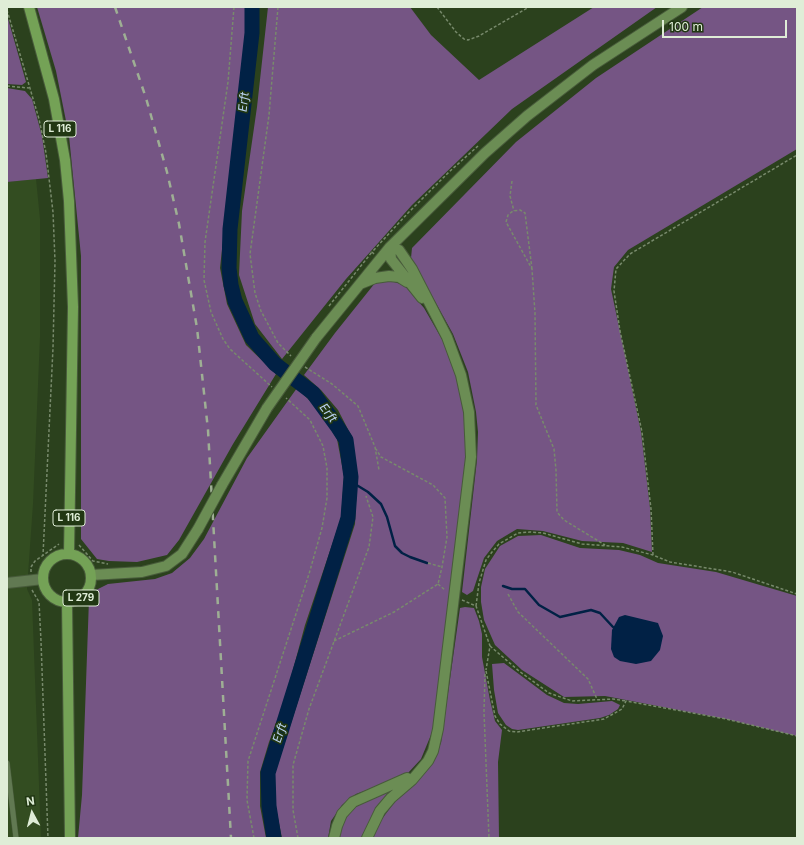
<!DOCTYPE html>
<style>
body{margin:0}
#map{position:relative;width:804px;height:845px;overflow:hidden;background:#2b411d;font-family:Inter,sans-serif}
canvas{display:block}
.frame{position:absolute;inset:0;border:8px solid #dfedd7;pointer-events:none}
.north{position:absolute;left:12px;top:793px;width:40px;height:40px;-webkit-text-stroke:3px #213713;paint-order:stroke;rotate:353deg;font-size:11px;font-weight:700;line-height:16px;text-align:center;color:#dfedd7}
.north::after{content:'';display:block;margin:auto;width:14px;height:18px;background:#dfedd7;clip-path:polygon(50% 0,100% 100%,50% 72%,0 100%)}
.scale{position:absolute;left:662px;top:20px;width:125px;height:18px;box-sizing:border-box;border:2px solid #dfedd7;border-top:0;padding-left:5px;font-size:12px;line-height:14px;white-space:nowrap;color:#dfedd7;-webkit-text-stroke:3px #213713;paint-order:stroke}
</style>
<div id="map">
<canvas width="804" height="845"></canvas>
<div class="frame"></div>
<div class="north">N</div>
<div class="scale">100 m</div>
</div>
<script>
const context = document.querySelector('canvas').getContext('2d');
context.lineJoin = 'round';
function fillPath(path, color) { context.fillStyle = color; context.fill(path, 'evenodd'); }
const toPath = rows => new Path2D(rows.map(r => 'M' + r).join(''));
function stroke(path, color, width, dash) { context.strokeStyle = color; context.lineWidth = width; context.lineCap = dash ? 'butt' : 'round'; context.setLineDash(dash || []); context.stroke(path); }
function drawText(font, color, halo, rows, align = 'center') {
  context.font = font + ' Inter,sans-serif'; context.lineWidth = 3.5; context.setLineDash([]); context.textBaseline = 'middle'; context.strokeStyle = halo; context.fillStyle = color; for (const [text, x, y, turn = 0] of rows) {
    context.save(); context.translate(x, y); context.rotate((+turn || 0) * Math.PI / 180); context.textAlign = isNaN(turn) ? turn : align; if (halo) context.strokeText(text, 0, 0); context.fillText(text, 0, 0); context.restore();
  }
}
fillPath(toPath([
 [36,179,40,219,40,337,33,504,27,589,32,600,41,838,7,838,7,182]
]), '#334d21');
fillPath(toPath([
 [37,7,246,7,246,31,220,268,227,304,246,345,276,374,233,444,179,540,167,555,137,562,109,561,97,559,81,539,81,256,69,136,56,71],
 [268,7,410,7,431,35,479,80,594,7,657,7,512,109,412,205,346,279,282,359,255,324,239,275,242,211,257,107],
 [703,7,797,7,797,149,628,250,614,267,611,289,641,432,650,508,652,552,623,543,582,541,543,531,517,529,497,541,484,558,473,591,467,595,462,592,477,460,478,432,476,412,468,372,453,334,411,258,412,248,516,142,596,78],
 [7,15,26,82,22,85,7,84],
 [7,88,25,91,32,99,42,136,48,178,7,182],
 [391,281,404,285,424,308,443,341,456,376,464,412,466,457,433,730,421,759,408,773,392,781,356,794,342,805,331,821,328,838,282,838,275,803,275,773,355,524,357,481,352,437,338,410,321,390,304,375,335,333,375,283],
 [297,388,320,411,337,439,344,476,341,518,305,625,284,703,269,742,260,772,260,806,266,838,78,838,82,795,89,599,96,590,108,584,155,579,172,573,190,558,204,539,247,458],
 [541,535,580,548,619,550,640,555,658,563,716,572,797,596,797,736,726,719,605,696,564,697,522,670,495,645,484,620,481,602,481,587,485,569,500,546,518,536],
 [465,607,474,608,479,621,482,634,482,657,490,700,495,721,502,730,498,762,499,838,373,838,379,823,396,800,428,769,441,743,460,608],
 [504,663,547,695,564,703,578,704,612,701,620,705,618,709,609,715,600,718,518,730,512,729,506,725,498,713,494,690,492,664],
 [393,791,378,806,362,838,338,838,338,830,350,810,368,799]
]), '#755584');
fillPath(toPath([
 [625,615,658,623,663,636,660,650,651,661,636,664,620,661,614,657,611,649,612,630,619,617]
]), '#012145');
stroke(toPath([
 [350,481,368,492,381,504,387,517,395,546,402,553,410,557,427,563],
 [503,586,512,589,525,589,539,605,560,617,591,610,600,613,613,627]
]), '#012145', 2.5);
stroke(toPath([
 [252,7,252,33,230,229,229,268,231,285,235,301,252,338,275,364,313,393,337,426,346,440,351,477,348,518,268,773,269,806,274,838]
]), '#012145', 15);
const lane = toPath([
 [7,763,16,838]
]);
const street = toPath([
 [7,583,43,579]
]);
const secondary = toPath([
 [390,247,391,259,422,298],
 [360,284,375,278,389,276,399,277,407,282],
 [316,338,390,247,485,153,527,116,593,65,682,7],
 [222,485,267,408],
 [91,575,142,572,166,566,182,554,198,529],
 [334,838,337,826,342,814,353,802,407,778],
 [367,838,380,811,391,798,412,780,428,761,433,751,438,729,471,457,469,412,461,375,447,337,412,269,399,250,390,247]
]);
const primary = toPath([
 [29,7,54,99,65,160,69,201,73,307,69,554],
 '43 578a24 24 0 1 1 48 0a24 24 0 1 1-48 0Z',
 [67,602,70,838]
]);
stroke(lane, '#485b3b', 6);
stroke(street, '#485b3b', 12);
stroke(secondary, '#485b3b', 12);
stroke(primary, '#485b3b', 12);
stroke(toPath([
 [234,7,228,82,205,242,204,280,211,312,223,339,230,349,272,387],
 [278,7,269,115,250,254,255,293,261,311,278,343,291,356],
 [437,7,456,32,464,39,468,40,479,36,529,7],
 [7,10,39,119,46,153,53,212,55,261,53,348,43,555],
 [7,86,29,88],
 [512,181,510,196,514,211],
 [374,254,372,252,408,213,449,172,478,146],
 [532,269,525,213,520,210,513,211,508,215,506,222,532,269,535,313,536,405,554,449,556,470,557,512,564,520,605,545],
 [329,306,372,252],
 [305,367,332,384,358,406,375,447,379,470],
 [79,545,93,561,108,564],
 [653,555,651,509,642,432,620,331,614,291,616,269,630,254,797,155],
 [428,563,442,567],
 [31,572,31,567,35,561,59,544],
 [438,584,445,590],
 [32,590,39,602,41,641,48,838],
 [508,594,518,612,588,679,597,699],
 [462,600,476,606,490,646,486,670],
 [476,606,479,583,486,560,492,552,499,544,518,533,530,532,543,533,582,544,622,547,653,555,670,562,732,572,797,594],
 [334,641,394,612,438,584,442,567,447,537,445,498,433,485,381,457,376,449],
 [490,646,519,671,549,693,572,701,613,699,626,701],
 [486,671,495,716,500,724,509,731,517,732,604,719,622,709,626,701,726,719,797,736],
 [485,674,484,712,489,838],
 [254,838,247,800,248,761,309,574,322,528,327,498,327,468,323,446,310,420,286,398],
 [298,838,293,810,293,765,309,709,369,547,373,517,366,496]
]), '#788a6c', 1.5, [3, 2]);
stroke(lane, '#617952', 5);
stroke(street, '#617952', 10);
stroke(secondary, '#6b8d54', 10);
stroke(primary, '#74a256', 10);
stroke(toPath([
 [115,7,146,98,167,172,179,224,197,328,208,430,231,838]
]), '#9eaf94', 2.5, [7, 7]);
const secondaryBridge = toPath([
 [267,408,316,338],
 [198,529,222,485]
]);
stroke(secondaryBridge, '#485b3b', 12, []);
stroke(secondaryBridge, '#6b8d54', 10);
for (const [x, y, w] of [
 [60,129,32],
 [69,518,32],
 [81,598,36]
]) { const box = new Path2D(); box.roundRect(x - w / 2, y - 8, w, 16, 3); context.fillStyle = '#213713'; context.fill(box); stroke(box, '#dfedd7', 1); }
drawText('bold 10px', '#dfedd7', null, [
 ["L 116",60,129],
 ["L 116",69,518],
 ["L 279",81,598]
]);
drawText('italic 12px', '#b9d1f0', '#213713', [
 ["Erft",244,102,-84],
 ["Erft",328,413,53],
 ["Erft",280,733,-72]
]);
</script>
